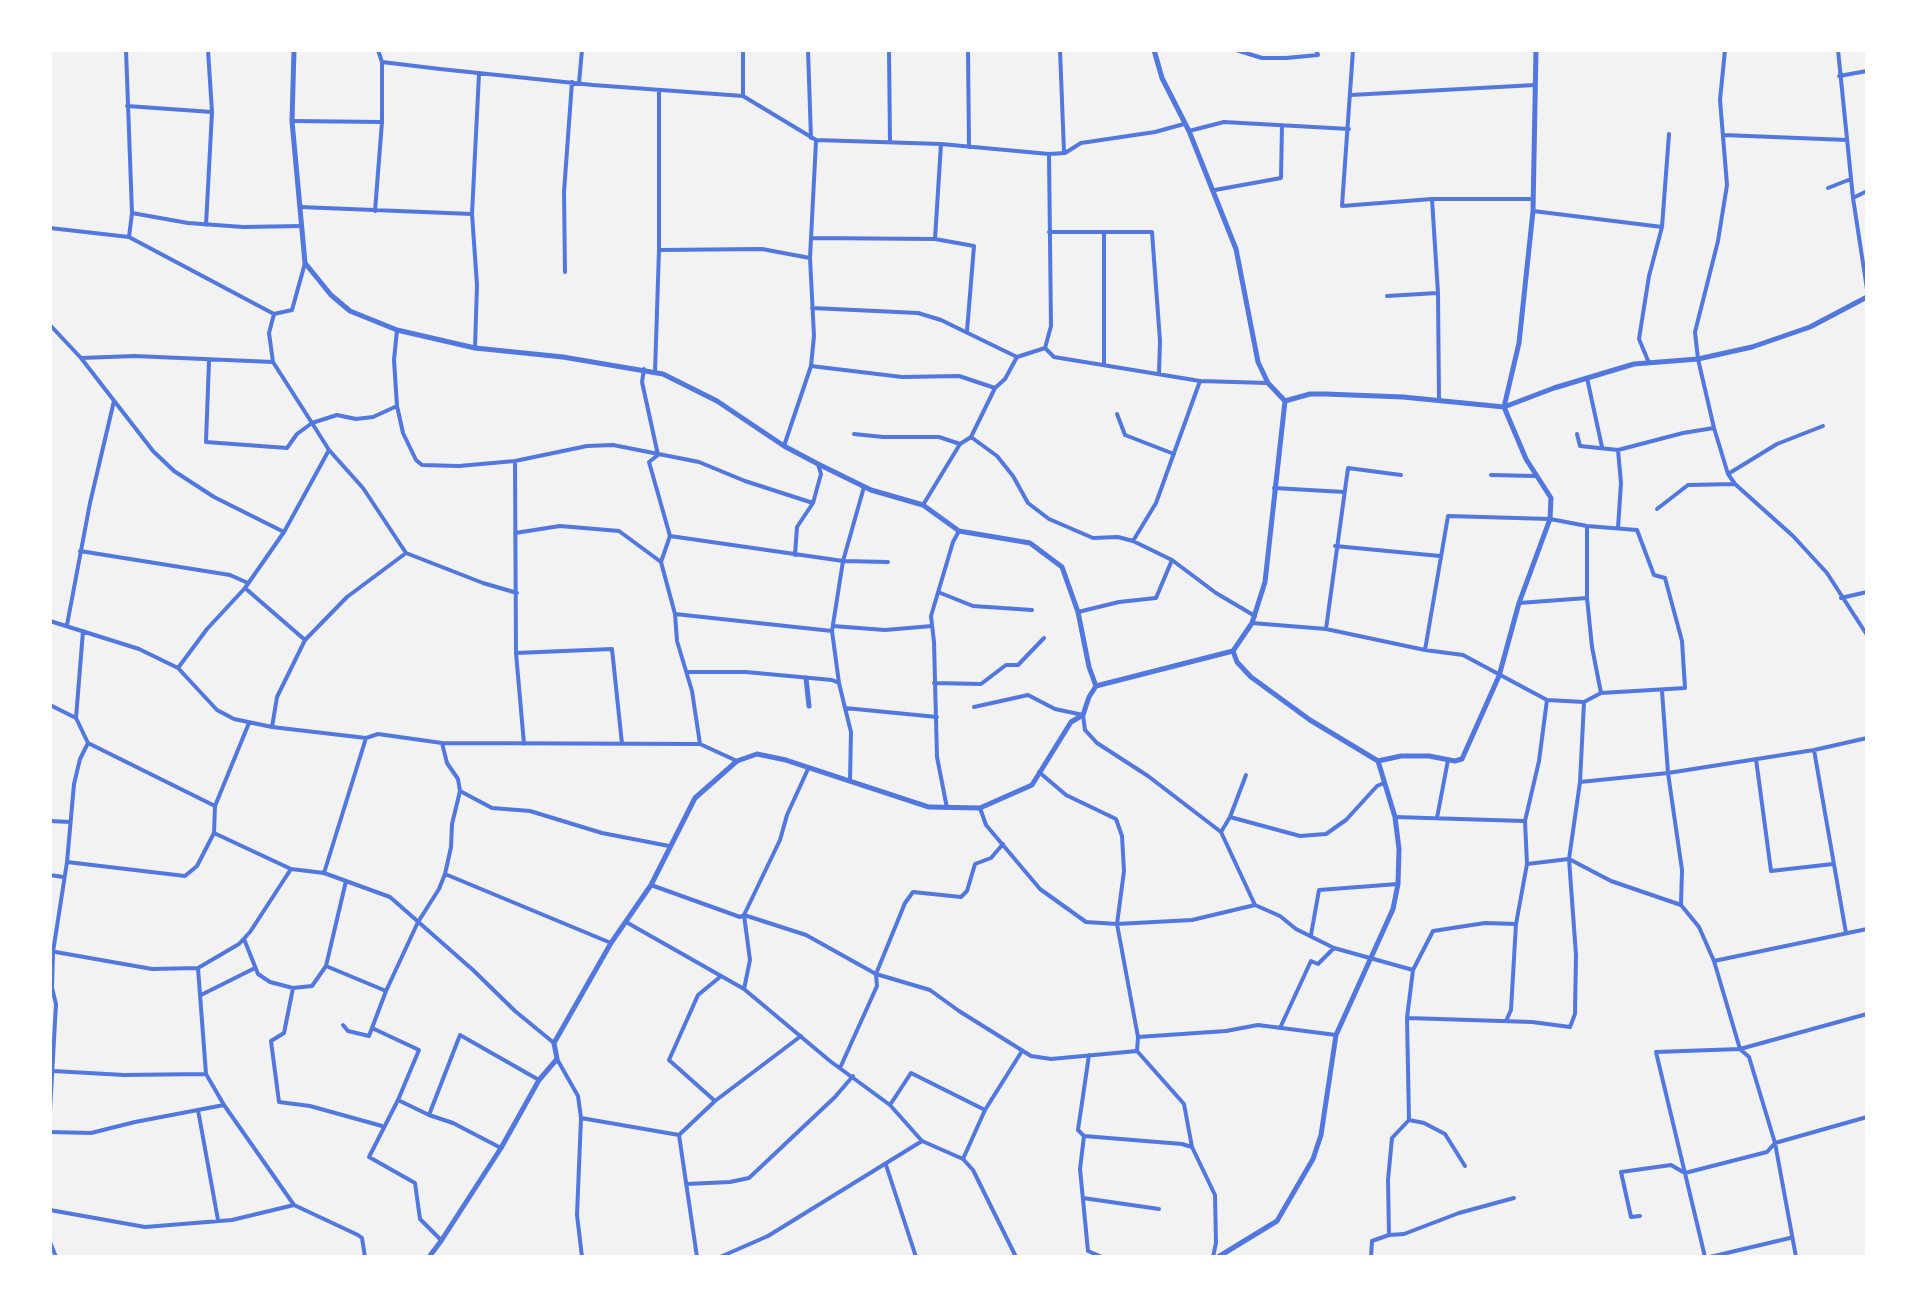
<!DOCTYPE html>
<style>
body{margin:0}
#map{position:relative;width:1917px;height:1307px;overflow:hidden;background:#f2f2f2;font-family:"Zilla Slab",serif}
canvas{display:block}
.frame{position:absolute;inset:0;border:52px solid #fff;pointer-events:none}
</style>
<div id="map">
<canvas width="1917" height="1307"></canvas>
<div class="frame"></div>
</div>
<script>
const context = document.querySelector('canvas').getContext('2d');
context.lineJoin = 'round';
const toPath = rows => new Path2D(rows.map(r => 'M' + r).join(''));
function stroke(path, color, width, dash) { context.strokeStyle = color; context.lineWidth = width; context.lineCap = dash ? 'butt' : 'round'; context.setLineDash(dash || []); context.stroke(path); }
stroke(toPath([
 [126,50,132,213,129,237],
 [378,50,382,62,440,69,593,85,743,96,816,140,941,144,1049,154,1065,153,1081,143,1155,132,1184,124],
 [808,50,811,138],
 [889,50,890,142],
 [968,50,969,147],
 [1060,50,1064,152],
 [1236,50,1262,58,1286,58,1318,55,1316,50],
 [1353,50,1342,206,1432,199,1533,199],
 [1725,50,1720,100,1727,185,1718,241,1695,332,1698,359,1714,428,1728,474,1735,484,1793,536,1827,573,1867,635],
 [1838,50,1853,198,1867,289],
 [1839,76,1867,71],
 [579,83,582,50],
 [1351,95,1535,85],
 [743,96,743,50],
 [127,106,212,112,208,50],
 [292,121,382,122],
 [1189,131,1224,122,1349,129],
 [1724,135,1847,140],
 [1828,188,1851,179],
 [1215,190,1281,178,1282,125],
 [1853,198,1867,191],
 [1432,199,1438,293,1439,401],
 [300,207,472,214],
 [375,211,382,122,382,62],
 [1533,211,1662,227,1649,276,1639,339,1649,363],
 [132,213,188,223,243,227,301,226],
 [206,225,212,112],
 [1662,227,1669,134],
 [50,228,129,237,274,314],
 [1049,232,1152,232,1160,341,1159,374],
 [1104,233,1104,365],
 [811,238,935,239,974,246,967,331],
 [935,239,941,144],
 [659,250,762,249,810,258],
 [305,263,292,310,274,314,269,333,273,362,312,423,329,450,363,488,406,553,483,583,517,593],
 [565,272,564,192,572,82],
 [1387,296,1437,293],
 [812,308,918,313,941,320,1017,357,1045,348,1054,357,1200,381,1268,383],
 [50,325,81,358,153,451,174,471,214,497,284,532],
 [397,330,394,360,397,406,403,433,416,460,422,465,459,466,515,461,587,446,613,445,699,462,745,481,813,503],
 [475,348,477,285,472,214,479,74],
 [1045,348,1051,326,1049,154],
 [81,358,134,356,273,362],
 [209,361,206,442,287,448,297,434,312,423,337,415,356,419,373,417,397,406],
 [811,366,902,377,959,376,995,388],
 [644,369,642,382,658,455,649,462,670,536,661,562,675,614,677,641,692,691,700,744,737,761],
 [655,372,659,250,659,90],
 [1587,378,1602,447],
 [1117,414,1125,435,1174,454],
 [854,434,883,437,939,437,960,444],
 [1577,434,1580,446,1618,450],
 [971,437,997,456,1013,476,1028,503,1049,519,1093,538,1118,537,1133,541,1172,560,1216,593,1255,616],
 [784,446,811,366,814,336,810,258,816,141],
 [515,461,516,653,524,744],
 [1728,474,1777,444,1823,426],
 [1491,475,1535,476],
 [864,487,843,561,888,562],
 [1274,488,1344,492],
 [923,505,960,444,971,437,995,388,1005,379,1017,357],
 [1657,509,1688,485,1735,484],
 [1587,526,1587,598,1592,647,1601,693],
 [1618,528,1621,483,1618,450,1683,433,1714,428],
 [515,533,560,526,619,531,661,562],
 [670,536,843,561,832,631,839,683,845,708,937,717],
 [1133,541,1156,503,1200,381],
 [1335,546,1440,556],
 [80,551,230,575,248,583],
 [795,555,797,527,813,503,821,474,818,464],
 [245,588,305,640],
 [938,592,973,606,1032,610],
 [1841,598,1867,592],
 [1519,603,1587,598],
 [1078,612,1119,602,1156,598,1172,560],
 [675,614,832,631],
 [50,621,139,649,178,668,217,710,234,719,272,727,366,738,378,734,442,743,700,744],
 [1252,623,1326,629,1425,650,1463,655,1547,700,1584,702,1601,693,1685,688,1682,641,1665,578,1654,575,1637,530,1587,526,1550,519,1448,516,1425,650],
 [67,625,90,503,114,401],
 [833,626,885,630,932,626],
 [1326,629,1348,468,1401,475],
 [83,631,76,718,88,743,215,806],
 [516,653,612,649,622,744],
 [178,668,207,629,245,588,284,532,329,450],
 [688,672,746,672,832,680,839,683],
 [934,683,981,684,1006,665,1018,665,1044,638],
 [1662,691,1668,773,1682,870,1681,905],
 [50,705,76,718],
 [974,707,1028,695,1055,709,1083,715,1085,730,1097,743,1148,776,1221,832,1255,905,1280,916,1296,929,1334,948,1413,970],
 [845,708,851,732,850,781],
 [272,727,277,697,305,640,347,597,406,553],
 [1814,750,1846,933],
 [1756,759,1771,871,1833,864],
 [1039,772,1066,795,1116,819,1122,836,1124,871,1117,924,1138,1037,1137,1051,1184,1104,1192,1147,1215,1195,1216,1243,1213,1257],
 [1580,782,1668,773,1814,750,1867,738],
 [460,791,492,808,530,811,602,833,669,846],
 [947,808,937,757,934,642,931,616,953,542,959,531],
 [980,808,986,825,1040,889,1086,922,1117,924,1192,920,1255,905],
 [1230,817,1300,836,1326,834,1346,820,1377,786,1384,783],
 [1395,817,1524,821],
 [1437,818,1448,760],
 [50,821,70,822],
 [1221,832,1230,817,1246,775],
 [214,833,291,869,324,873,390,897,473,970,515,1011,554,1043],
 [67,862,185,876,197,866,214,833,215,806,249,723],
 [1527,864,1569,859,1611,881,1681,905,1699,927,1714,961,1740,1049,1749,1057,1775,1143,1796,1257],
 [324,873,366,738],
 [445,874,611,943],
 [50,875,63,877],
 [651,885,740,917,744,915,806,935,876,974,930,990,959,1011,1031,1056,1051,1059,1137,1051],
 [626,922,744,989,830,1061,890,1105,922,1141,963,1159,973,1170,1016,1257],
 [1311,935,1319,890,1398,884],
 [244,939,258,974,270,982,293,988,312,986,326,966,346,881],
 [50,951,152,969,198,968,239,944,250,932,291,869],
 [1714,961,1867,929],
 [326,966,386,991],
 [198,968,206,1074,224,1105,294,1205,358,1235,362,1238,365,1257],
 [293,988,284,1033,271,1041,279,1102,310,1106,382,1126],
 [744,989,750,960,744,915,780,840,787,815,808,769],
 [201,995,255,968],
 [1408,1018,1532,1022,1570,1027,1575,1014,1576,955,1569,859,1580,782,1584,702],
 [1506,1021,1511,1010,1516,924],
 [343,1025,348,1031,369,1036,372,1028],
 [1280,1028,1311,961,1318,964,1334,948],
 [1138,1037,1226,1031,1258,1025,1336,1035],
 [557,1059,578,1096,581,1118,577,1215,582,1257],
 [840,1068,877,986,876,974,905,903,913,892,961,897,967,891,975,864,991,858,1003,844],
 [53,1071,124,1075,206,1074],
 [398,1100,429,1115,453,1123,501,1148],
 [715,1101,669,1060,698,995,720,977],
 [890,1105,911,1073,985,1110],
 [198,1110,218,1220],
 [50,1111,56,1004,52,988,53,952,67,862,74,784,80,759,88,743],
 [429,1115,460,1035,539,1080],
 [581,1118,679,1135,715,1101,801,1036],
 [1409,1120,1424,1123,1445,1134,1465,1166],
 [50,1132,91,1133,135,1122,224,1105],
 [679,1135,697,1257],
 [1084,1136,1078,1130,1089,1055],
 [963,1159,985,1110,1022,1051],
 [886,1165,916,1257],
 [1685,1173,1767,1152,1775,1143,1867,1117],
 [686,1184,730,1182,749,1178,835,1097,853,1076],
 [1083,1198,1159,1209],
 [50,1210,145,1227,232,1220,294,1205],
 [1640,1216,1631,1217,1621,1172,1671,1165,1683,1172],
 [1390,1235,1404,1234,1459,1213,1514,1198],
 [441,1240,420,1219,415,1183,369,1157,398,1100,419,1050,372,1028,386,991,418,922,439,889,445,874,451,847,452,824,460,791,458,779,447,763,442,743],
 [50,1242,56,1257],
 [720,1257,768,1236,922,1141],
 [1102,1257,1088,1251,1080,1169,1084,1136,1182,1144,1192,1147],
 [1371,1257,1372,1241,1389,1235,1388,1180,1392,1138,1409,1120,1407,1018,1413,970,1433,931,1485,923,1516,924,1527,864,1525,821,1539,761,1547,700],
 [1705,1257,1656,1052,1740,1049,1867,1014],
 [1710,1257,1790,1238]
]), '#5277de', 4);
stroke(toPath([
 [294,50,292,121,305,263,331,295,350,311,397,330,475,348,563,357,663,374,717,401,784,446,818,464,871,490,923,505,959,531,1030,543,1062,567,1078,612,1089,667,1096,686],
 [1154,50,1162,78,1189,131,1236,249,1258,362,1268,383,1285,401],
 [1285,401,1310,394,1325,394,1403,397,1504,407,1554,388,1634,364,1698,359,1752,347,1810,327,1867,297],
 [806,678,809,706],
 [1378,761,1401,756,1429,756,1455,761,1462,759,1499,676,1519,603,1550,519,1551,498,1526,459,1504,407,1519,343,1533,211,1536,50],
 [429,1257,441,1241,501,1148,539,1080,557,1059,554,1043,611,943,651,885,695,798,737,761,757,754,786,760,929,807,980,808,1032,785,1071,722,1083,715,1089,697,1096,686,1233,651,1252,623,1265,582,1285,401],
 [1218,1257,1277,1221,1313,1159,1321,1135,1336,1035,1393,909,1398,884,1399,849,1395,817,1378,761,1310,720,1251,677,1237,662,1233,651]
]), '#5277de', 5);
</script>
